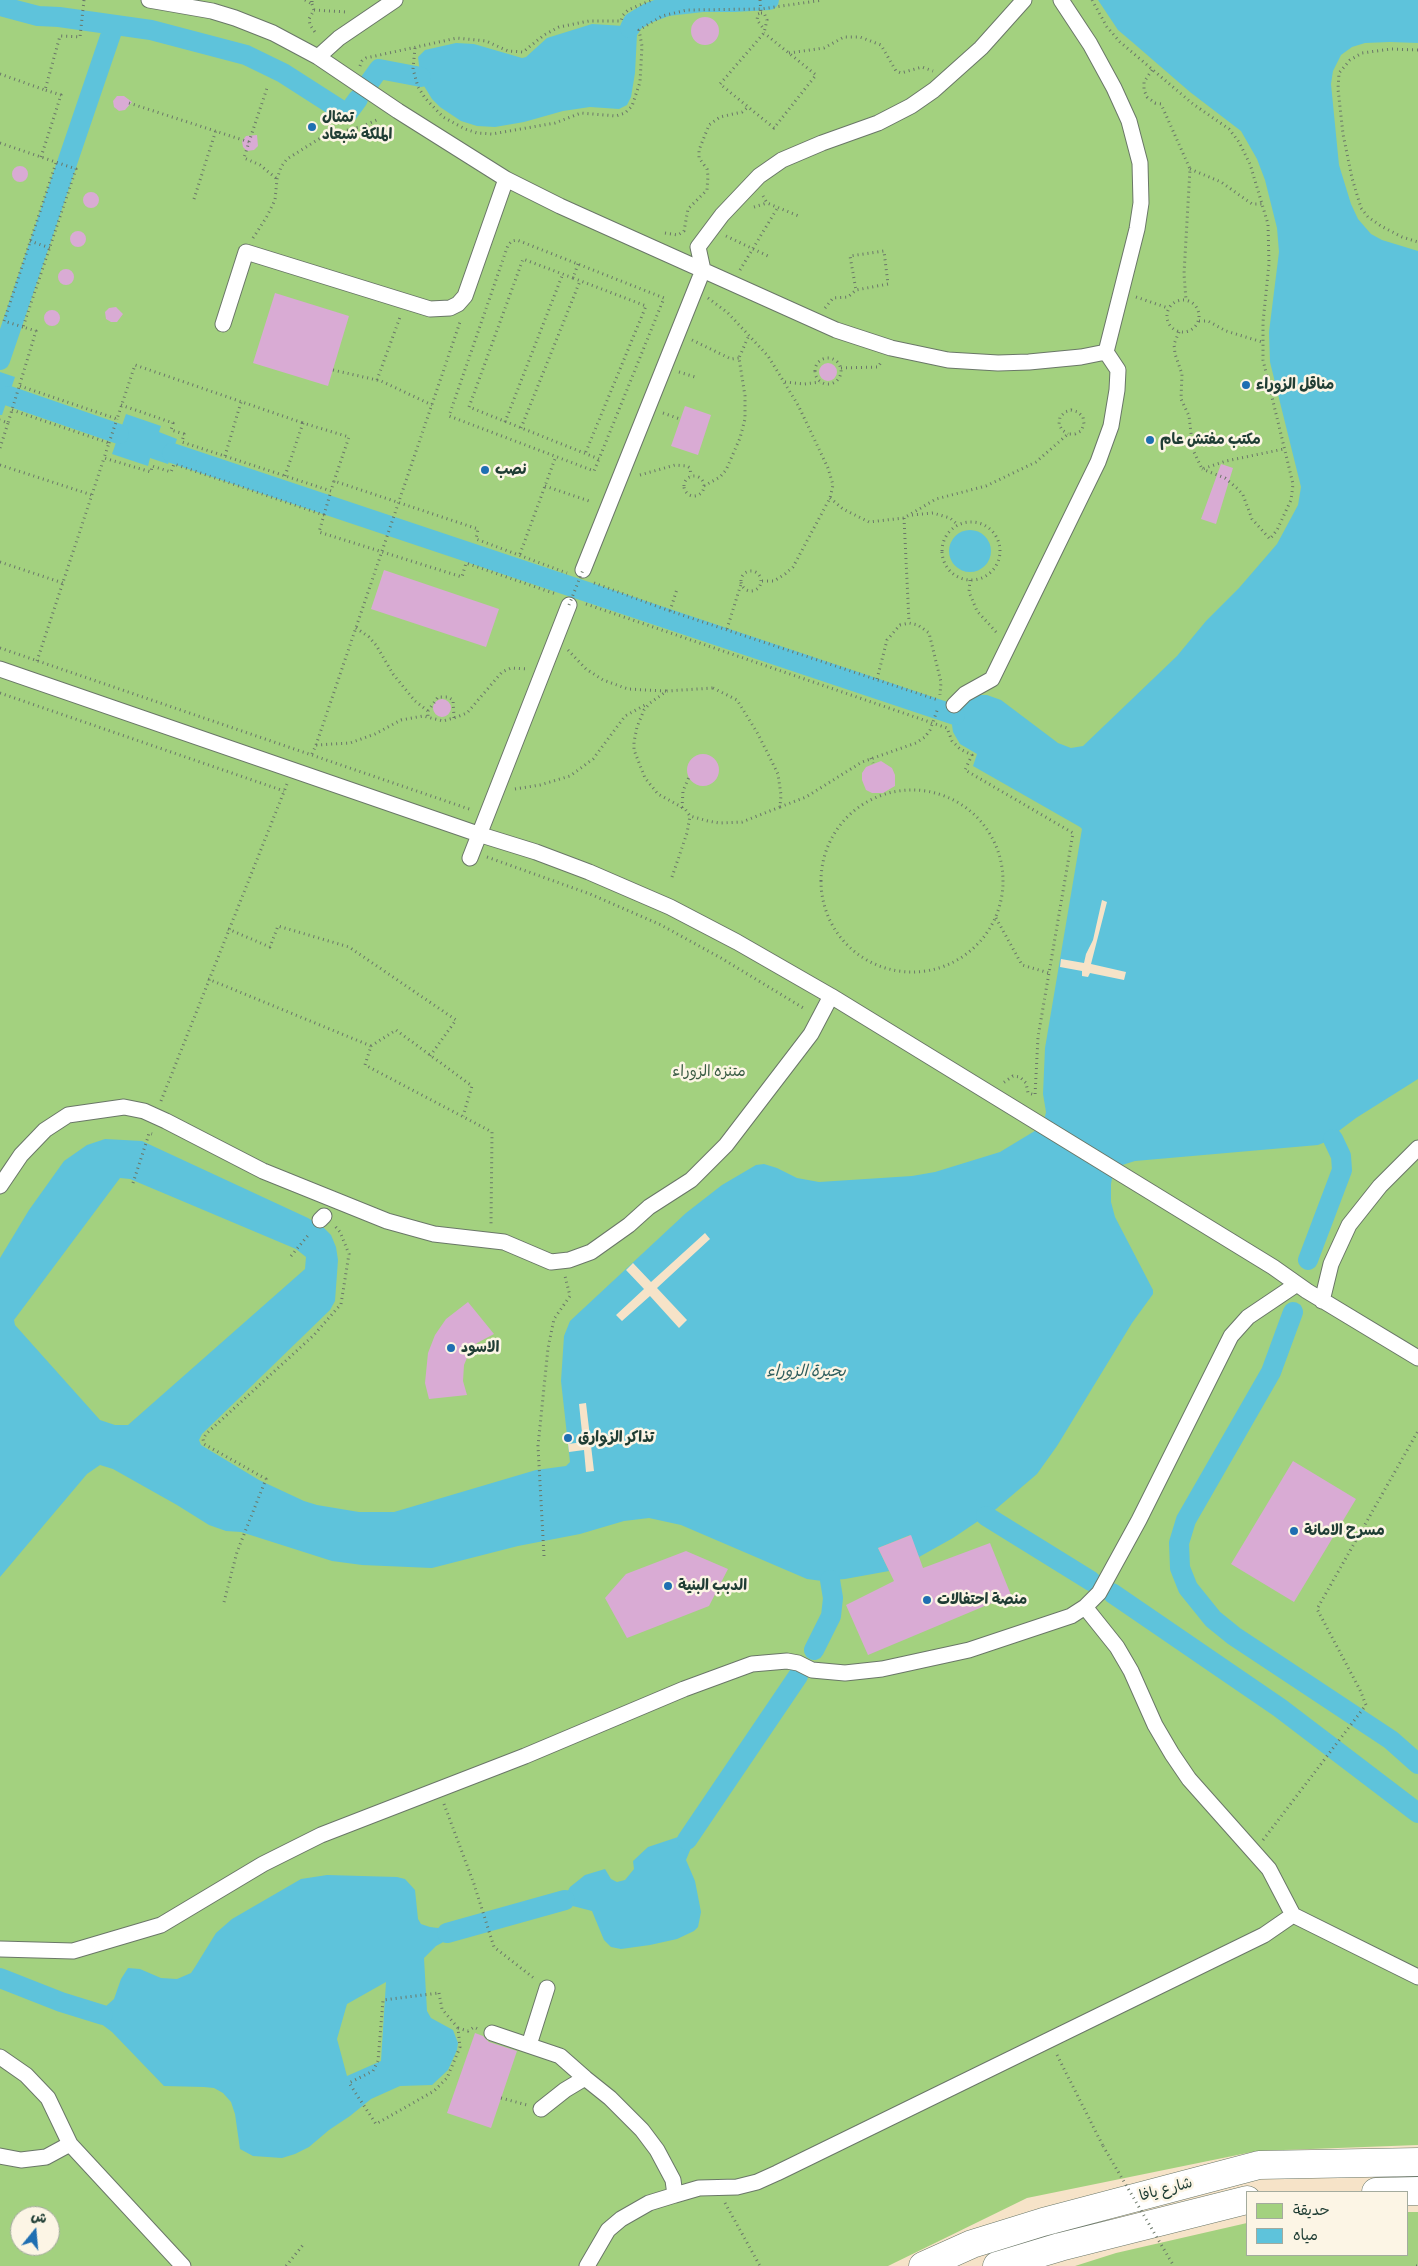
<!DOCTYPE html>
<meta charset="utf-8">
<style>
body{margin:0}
#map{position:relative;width:1418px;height:2266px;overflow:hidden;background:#f6e3c8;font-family:Pangolin,"Playpen Sans Arabic",sans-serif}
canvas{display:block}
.legend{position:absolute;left:1246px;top:2191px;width:162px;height:65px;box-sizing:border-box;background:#fcf5e5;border:1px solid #a4ab9e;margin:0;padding:6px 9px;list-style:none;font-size:15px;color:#1f3d34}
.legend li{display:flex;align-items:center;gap:10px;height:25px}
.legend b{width:25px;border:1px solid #a4ab9e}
.north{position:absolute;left:10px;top:2206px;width:50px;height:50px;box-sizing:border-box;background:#fcf5e5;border:1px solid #a4ab9e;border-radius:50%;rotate:17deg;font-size:14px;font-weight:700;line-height:20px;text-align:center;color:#1f3d34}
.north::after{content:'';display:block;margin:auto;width:18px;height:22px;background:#1f6fb2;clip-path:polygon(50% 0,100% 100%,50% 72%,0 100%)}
</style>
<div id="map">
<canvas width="1418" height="2266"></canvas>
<ul class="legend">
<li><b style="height:14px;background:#a3d17f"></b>حديقة</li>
<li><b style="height:14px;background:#5ec3db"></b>مياه</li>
</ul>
<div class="north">ش</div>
</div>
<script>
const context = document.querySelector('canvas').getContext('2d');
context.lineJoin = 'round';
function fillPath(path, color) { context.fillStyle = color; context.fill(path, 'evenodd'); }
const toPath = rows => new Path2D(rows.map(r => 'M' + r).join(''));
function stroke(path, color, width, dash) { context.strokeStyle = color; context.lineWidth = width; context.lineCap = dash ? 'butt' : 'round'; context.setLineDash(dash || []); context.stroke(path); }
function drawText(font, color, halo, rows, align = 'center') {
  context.font = font + ' Pangolin,"Playpen Sans Arabic",sans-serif'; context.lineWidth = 5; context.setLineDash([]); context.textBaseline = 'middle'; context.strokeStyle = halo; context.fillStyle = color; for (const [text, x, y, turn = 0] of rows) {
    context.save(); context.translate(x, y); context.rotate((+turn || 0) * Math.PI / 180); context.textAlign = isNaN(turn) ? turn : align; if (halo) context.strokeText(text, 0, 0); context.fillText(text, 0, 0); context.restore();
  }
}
fillPath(toPath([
 [0,0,1418,0,1418,2145,1257,2151,1027,2198,888,2266,0,2266],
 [20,2216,50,2216,50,2246,20,2246],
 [1407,2212,1418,2212,1418,2266,1075,2266,1116,2253,1247,2223,1247,2255,1407,2255]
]), '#a3d17f');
fillPath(toPath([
 [1098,0,1418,0,1418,43,1390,42,1365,43,1352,47,1341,55,1333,71,1331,84,1339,165,1351,204,1358,219,1371,234,1382,240,1418,251,1418,1079,1356,1118,1336,1133,1338,1137,1318,1145,1135,1161,1119,1166,1113,1173,1111,1184,1111,1202,1115,1217,1153,1290,1153,1294,1132,1323,1057,1446,1037,1474,996,1509,953,1538,919,1557,910,1535,878,1548,889,1571,845,1579,822,1581,807,1579,681,1525,649,1518,624,1521,580,1534,518,1546,432,1568,362,1565,332,1561,241,1532,226,1531,209,1525,177,1505,113,1469,100,1465,87,1474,0,1577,0,1258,29,1210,64,1161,87,1145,105,1139,142,1141,308,1218,323,1227,331,1235,336,1247,338,1260,335,1301,330,1310,202,1434,199,1440,201,1445,259,1480,304,1501,317,1505,359,1512,394,1512,536,1470,566,1466,570,1462,561,1381,564,1336,570,1321,686,1213,722,1185,756,1165,764,1164,777,1168,797,1178,819,1182,912,1176,935,1172,1000,1152,1038,1129,1044,1121,1046,1112,1043,1094,1045,1048,1082,829,1080,827,973,766,977,754,960,744,953,732,952,725,957,709,962,703,979,695,987,695,1001,700,1058,743,1071,748,1083,746,1177,656,1206,621,1239,588,1277,544,1298,505,1301,487,1270,362,1269,332,1279,252,1277,228,1265,180,1257,159,1241,131,1190,92,1131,41,1118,30],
 [120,1178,130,1179,296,1249,306,1257,305,1269,128,1425,115,1425,100,1420,15,1325,14,1320],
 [592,24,624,26,637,34,635,73,631,97,627,105,619,109,590,107,563,111,524,122,495,127,477,126,461,121,440,107,432,99,421,81,418,57,425,50,456,43,474,44,522,58,526,57,547,38],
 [0,372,15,377,2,415,0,415],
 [126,414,161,426,159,432,177,439,168,464,150,458,148,466,112,454],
 '949 551a21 21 0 1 1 42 0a21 21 0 1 1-42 0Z',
 [681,1836,693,1843,686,1860,695,1881,701,1912,698,1927,694,1931,677,1939,650,1945,621,1949,611,1947,604,1940,592,1911,565,1904,565,1896,570,1887,585,1875,605,1869,611,1879,617,1882,625,1880,634,1869,633,1861,648,1847],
 [327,1875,397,1877,405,1879,415,1890,418,1919,421,1924,430,1927,446,1929,449,1939,436,1946,424,1958,427,2011,431,2018,453,2030,458,2043,457,2050,448,2070,432,2085,400,2086,371,2099,350,2116,329,2130,309,2147,295,2154,282,2158,253,2156,240,2149,235,2114,231,2102,223,2093,214,2088,204,2087,164,2086,112,2032,100,2023,105,2007,114,1999,121,1979,128,1968,140,1969,161,1978,177,1979,191,1973,195,1967,216,1933,232,1919,301,1879],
 [386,1982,381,2061,347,2076,337,2039,347,2004]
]), '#5ec3db');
fillPath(toPath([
 [1102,900,1107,902,1091,964,1126,972,1124,980,1090,973,1088,977,1082,976,1082,971,1060,967,1061,959,1084,963,1086,954,1093,940],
 [705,1233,710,1239,657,1288,687,1320,679,1328,650,1296,622,1321,616,1315,644,1289,626,1270,633,1263,651,1282],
 [586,1403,594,1471,586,1472,584,1450,569,1452,568,1444,583,1442,579,1404]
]), '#f6e3c8');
stroke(toPath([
 [0,6,38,16,59,17,151,30,246,55,283,73,347,114,358,99],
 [630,28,633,22,648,13,667,6,702,2,734,2,769,0],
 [369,83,379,69,421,77],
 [0,360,114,25],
 [9,396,119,434],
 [172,453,955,715],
 [1308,1260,1342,1170,1341,1156,1333,1139],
 [1293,1312,1271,1372,1186,1520,1179,1543,1180,1568,1188,1588,1213,1619,1234,1636,1391,1740,1418,1764],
 [986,1516,1091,1581],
 [1112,1593,1280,1708,1418,1813],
 [814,1650,831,1616,833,1598,830,1580],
 [687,1840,798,1676],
 [447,1933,565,1900],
 [0,1978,61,2002,103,2015]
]), '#5ec3db', 20);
fillPath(toPath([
 '691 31a14 14 0 1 1 28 0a14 14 0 1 1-28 0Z',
 [117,96,124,96,132,102,125,110,119,111,114,107,113,101],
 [257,135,258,146,254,150,247,151,243,147,242,141,246,136],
 '12 174a8 8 0 1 1 16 0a8 8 0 1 1-16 0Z',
 '83 200a8 8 0 1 1 16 0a8 8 0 1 1-16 0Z',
 '70 239a8 8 0 1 1 16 0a8 8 0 1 1-16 0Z',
 '58 277a8 8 0 1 1 16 0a8 8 0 1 1-16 0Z',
 [275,293,349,316,328,386,253,363],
 [116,307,123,314,117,322,111,322,106,319,105,312,109,308],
 '44 318a8 8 0 1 1 16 0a8 8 0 1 1-16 0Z',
 '819 372a9 9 0 1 1 18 0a9 9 0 1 1-18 0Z',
 [685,406,711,415,698,455,671,446],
 [1221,464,1233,468,1216,524,1201,519],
 [384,570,499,609,486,647,371,609],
 '433 708a9 9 0 1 1 18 0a9 9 0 1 1-18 0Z',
 '687 770a16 16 0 1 1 32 0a16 16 0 1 1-32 0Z',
 [881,761,892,768,895,775,895,786,883,793,872,793,866,790,862,780,862,773,866,767],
 [468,1302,494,1334,477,1343,469,1353,464,1365,463,1381,467,1395,429,1399,425,1383,428,1353,435,1335,446,1319],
 [1293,1461,1356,1499,1294,1602,1231,1564],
 [911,1535,923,1568,990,1543,1011,1595,868,1655,846,1605,894,1581,878,1548],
 [686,1551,728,1569,709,1606,627,1638,605,1598,626,1574],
 [475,2033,483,2036,489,2042,517,2051,491,2128,447,2113]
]), '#d9abd4');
const pedestrian = toPath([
 [149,0,212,11,235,18,273,33,318,57,398,111,506,179,560,206,836,330,891,348,948,360,998,363,1029,362,1081,357,1106,352],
 [1061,0,1090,44,1114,88,1129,121,1140,163,1141,203,1137,229,1106,352],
 [318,57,339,38,395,0],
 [223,324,246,252,430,309,450,308,458,304,465,296,506,179],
 [583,570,703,270,698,247,722,215,759,176,782,160,822,143,878,123,911,106,934,90,981,48,1024,0],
 [0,669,478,834,536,852,589,872,670,907,737,942,831,996,1273,1267,1307,1291,1418,1358],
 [954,705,965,694,992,679,1098,462,1111,426,1117,390,1118,370,1106,352],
 [470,858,569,605],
 [0,1186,21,1155,45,1130,68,1115,124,1107,144,1111,166,1121,263,1171,387,1221,434,1234,504,1242,551,1262,569,1260,591,1252,629,1225,649,1207,691,1180,726,1145,811,1034,831,996],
 [320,1220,324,1216],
 [1322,1301,1331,1264,1349,1225,1380,1186,1418,1148],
 [1293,1915,1418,1977],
 [0,1949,73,1951,161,1925,263,1864,321,1835,525,1756,684,1689,752,1664,787,1661,798,1663,812,1670,845,1673,882,1669,969,1650,1071,1616,1085,1607,1099,1593,1139,1520,1231,1336,1248,1317,1297,1284],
 [492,2033,560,2056,585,2078],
 [529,2045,547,1988],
 [0,2057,26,2075,48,2098,70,2144,183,2266],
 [541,2109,565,2090,585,2078,610,2098,642,2130,657,2150,673,2180,675,2195,649,2203,621,2219,608,2230,587,2266],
 [0,2156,21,2160,46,2157,70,2144],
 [675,2195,699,2188,737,2187,757,2182,777,2173,1264,1935,1293,1915,1269,1869,1189,1779,1172,1754,1155,1725,1131,1671,1117,1647,1085,1607]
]);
const motorway = toPath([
 [1376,2192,1418,2191],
 [923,2266,972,2244,1043,2222,1259,2165,1418,2162],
 [997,2266,1060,2247,1247,2200]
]);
stroke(pedestrian, '#6a7768', 17);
stroke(motorway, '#6a7768', 29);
stroke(toPath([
 [305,0,312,4,312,0],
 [760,0,761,13,758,14,757,20,763,28],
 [1092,0,1107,27,1120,42,1193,104,1229,129,1239,142,1250,164,1268,224,1269,264,1263,322,1263,360,1293,484,1291,500,1277,530,1270,539,1252,519,1243,495,1238,489,1225,478,1202,469],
 [312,4,314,10,309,19,310,25,317,35],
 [314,10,346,12],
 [761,13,764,13,767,20,764,33,720,84,774,128,816,75,764,33],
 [415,48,413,69,418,87,425,98,443,117,465,129,477,133,492,134,555,123,581,113,616,116,625,113,632,106,640,82,642,46,639,30,662,16,687,10,761,9,823,0],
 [1418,50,1391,49,1362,53,1350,60,1339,73,1338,89,1343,134,1352,178,1361,208,1368,217,1381,226,1402,237,1418,242],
 [789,53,824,48,844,37,860,37,881,45,896,71,901,73,922,67,933,71],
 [360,66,362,61,366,58,457,38,486,41,508,51,523,52,544,35,559,27,589,21,621,21,623,15,628,10,652,0],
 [1152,70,1144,82,1144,90,1147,97,1155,103,1161,104,1190,169,1184,274,1186,300],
 [0,74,45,90,60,36,80,37,84,0],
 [129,103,249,142,244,158,260,165,277,179],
 [249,142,268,85],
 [0,143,76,169,23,327,36,331,8,423,0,420],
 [41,157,61,95,45,90],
 [1190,169,1221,182,1252,204,1262,204],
 [763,196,767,203,801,217],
 [194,199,216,130],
 [754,207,767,203],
 [665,233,678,235,684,231,688,209,707,190,708,176,707,169,699,158,699,150,709,125,720,117,742,112,748,107],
 [726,236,768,256],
 [253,238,266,218,275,200,277,179,281,167,287,159,322,137,363,126,379,119],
 [30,241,50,248],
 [578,264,573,278,646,306,585,454],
 [740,270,778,207],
 [573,278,523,259,469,407,599,459,664,298,517,240,512,241,508,245,449,416,594,471,599,459],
 [1136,297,1168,308],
 [708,298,728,313,768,356,798,405,828,468,833,485,830,498,793,567,785,574,774,581,761,581],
 '1167 316a16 16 0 1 1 32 0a16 16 0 1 1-32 0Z',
 [825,308,833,298,848,297,856,290,888,284,884,251,850,256,856,290],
 [1199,321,1208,321,1226,331,1262,342],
 [23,327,4,321,56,163],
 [1179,332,1174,344,1175,354,1182,374,1181,399,1189,416,1193,450,1202,469,1226,461,1284,449],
 [692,340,731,359,739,358],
 '815 371a13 13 0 1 1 26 0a13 13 0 1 1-26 0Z',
 [841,368,878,367,882,361],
 [333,370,381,381,432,405],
 [679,372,695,377],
 [377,380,400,317],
 [785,382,804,384,820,382],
 [20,386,117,419,135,365,303,423],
 [121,405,173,423,171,430,184,434,182,442,331,491,334,481,478,529,476,539,567,573],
 [12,410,109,443,104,458],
 [663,413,680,419],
 [505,422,562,276],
 [521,428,580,281],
 [109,443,117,419],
 [0,448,8,423],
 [225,456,241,402],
 [0,465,92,495],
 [640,475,675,465,687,466,690,468,691,476],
 '684 486a10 10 0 1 1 20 0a10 10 0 1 1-20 0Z',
 [285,476,303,423,349,437,334,481],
 [545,486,592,502],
 [704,486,720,477,726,470,740,438,745,419,745,396,739,358,749,335],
 [830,498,843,509,869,522,904,518,936,499,986,486,1036,462,1068,434,1075,434,1081,431,1084,424,1083,417,1078,412,1071,410,1065,412,1060,417,1059,424,1062,430,1068,434],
 [324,515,331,491],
 [912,515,933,513,950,518,958,525],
 [904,518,909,622],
 '942 551a29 29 0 1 1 58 0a29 29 0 1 1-58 0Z',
 [520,554,556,456],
 [0,562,63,583],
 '741 581a10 10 0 1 1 20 0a10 10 0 1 1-20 0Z',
 [970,580,969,592,977,611,997,633],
 [594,583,670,611,938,700],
 [586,604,947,728,952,741,960,749,972,755,965,770,1073,833,1038,1037,1035,1095,1028,1093,1026,1083,1020,1077,1013,1076,1003,1083],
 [670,611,677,589],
 [356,628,369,637,376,645,393,674,415,701,428,711,428,716],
 [727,629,741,584],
 [0,648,472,810],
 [568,650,586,669,603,680,628,689,666,691],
 [37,661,104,458,151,472,152,466,171,472,174,464,324,515,319,532,462,577,466,563,556,594],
 [877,679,887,640,900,625,909,623,918,625,929,633,941,682,940,695],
 [713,688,737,700,758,734,778,774,781,795,780,807,742,822,719,823,708,821,690,816,685,809,658,794,645,778,634,750,634,742,637,727,644,710,650,703,667,691,713,688],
 [0,693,284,791],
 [428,711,438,697,448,697,453,700,454,718],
 [316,745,460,322],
 [312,754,316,745,350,743,375,734,401,720,423,716,443,721,457,717,467,713,502,672,511,668,527,669],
 [871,758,873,763],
 [515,789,540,785,570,776,593,759,625,716,647,704],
 '821 881a91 91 0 1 1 182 0a91 91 0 1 1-182 0Z',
 [780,807,806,797,862,762,916,743,925,737,930,730,938,708],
 [682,808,683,791,689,777],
 [487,857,590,894,661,925,721,958,805,1009],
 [672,877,687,833,690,816],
 [996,918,1022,965,1049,973],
 [228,929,270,947,278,926,349,947,456,1020,430,1056],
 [208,979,371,1046,365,1065,492,1132,491,1224],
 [371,1046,396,1030,472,1086,463,1116],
 [161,1101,287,784],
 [133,1183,147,1140,149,1133,152,1134],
 [291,1256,310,1233],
 [544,1556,538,1446,548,1348,554,1319,570,1296,565,1276],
 [224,1602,237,1552,266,1479,204,1444,203,1439,206,1434,314,1335,341,1304,349,1254,340,1232,335,1226],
 [444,1804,474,1884,494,1947,535,1979],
 [1263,1840,1366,1705,1360,1690,1317,1609,1418,1431],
 [439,1993,442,2009,458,2028,460,2047,447,2078,434,2091,376,2124,349,2083,373,2071,378,2061,383,2000,439,1993],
 [458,2028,468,2031,474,2027,478,2029],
 [1057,2055,1103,2146],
 [501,2098,527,2105],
 [725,2203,760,2266],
 [1169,2258,1174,2266],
 [286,2266,303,2245],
 [1416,2266,1418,2266]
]), '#6a7768', 3, [1, 4]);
stroke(pedestrian, '#fff', 15);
stroke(motorway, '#fff', 28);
stroke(toPath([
 [569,605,583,570],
 [1103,2146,1169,2258]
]), '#6a7768', 3, [1, 4]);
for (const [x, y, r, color] of [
 [312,127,5,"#1f6fb2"],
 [1246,385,5,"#1f6fb2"],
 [1150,440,5,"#1f6fb2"],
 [485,470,5,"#1f6fb2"],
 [451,1348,5,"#1f6fb2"],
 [568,1438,5,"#1f6fb2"],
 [1294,1531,5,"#1f6fb2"],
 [668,1586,5,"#1f6fb2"],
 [927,1600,5,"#1f6fb2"]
]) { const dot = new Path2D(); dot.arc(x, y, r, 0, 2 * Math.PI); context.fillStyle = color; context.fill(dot); stroke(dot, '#fcf5e5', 2); }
drawText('bold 15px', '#1f3d34', '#fcf5e5', [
 ["تمثال",322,118],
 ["الملكة شبعاد",322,135],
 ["مناقل الزوراء",1256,385],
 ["مكتب مفتش عام",1160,440],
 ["نصب",495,470],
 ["الاسود",461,1348],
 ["تذاكر الزوارق",578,1438],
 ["مسرح الامانة",1304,1531],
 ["الدبب البنية",678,1586],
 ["منصة احتفالات",937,1600]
], 'left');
drawText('15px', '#395b43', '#fcf5e5', [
 ["متنزه الزوراء",709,1072]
]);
drawText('15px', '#1f3d34', '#fcf5e5', [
 ["شارع يافا",1166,2190,-15]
]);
drawText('italic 16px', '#2f5e5e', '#fcf5e5', [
 ["بحيرة الزوراء",806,1372]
]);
</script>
